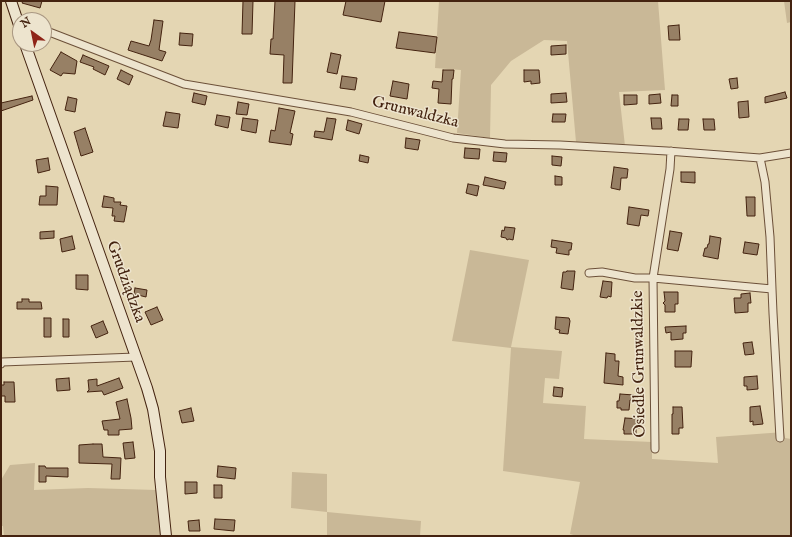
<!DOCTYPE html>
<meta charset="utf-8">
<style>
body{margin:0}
#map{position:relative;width:792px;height:537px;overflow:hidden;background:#e4d6b3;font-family:"IM FELL English",serif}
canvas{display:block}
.frame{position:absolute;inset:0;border:2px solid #442310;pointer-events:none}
.north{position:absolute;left:12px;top:12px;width:40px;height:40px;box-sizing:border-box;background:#ede4ce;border:1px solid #a99782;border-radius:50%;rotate:327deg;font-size:11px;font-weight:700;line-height:16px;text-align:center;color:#442310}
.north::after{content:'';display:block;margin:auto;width:14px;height:18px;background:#8f2418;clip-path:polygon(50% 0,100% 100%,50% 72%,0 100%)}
</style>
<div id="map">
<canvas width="792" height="537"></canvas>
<div class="frame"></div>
<div class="north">N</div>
</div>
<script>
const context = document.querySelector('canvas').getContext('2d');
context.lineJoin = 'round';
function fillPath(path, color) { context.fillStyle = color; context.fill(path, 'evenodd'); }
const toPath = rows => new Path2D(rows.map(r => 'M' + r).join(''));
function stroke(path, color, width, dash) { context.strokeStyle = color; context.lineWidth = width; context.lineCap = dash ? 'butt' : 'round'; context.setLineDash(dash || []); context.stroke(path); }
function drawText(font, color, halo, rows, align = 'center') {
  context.font = font + ' "IM FELL English",serif'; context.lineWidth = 3; context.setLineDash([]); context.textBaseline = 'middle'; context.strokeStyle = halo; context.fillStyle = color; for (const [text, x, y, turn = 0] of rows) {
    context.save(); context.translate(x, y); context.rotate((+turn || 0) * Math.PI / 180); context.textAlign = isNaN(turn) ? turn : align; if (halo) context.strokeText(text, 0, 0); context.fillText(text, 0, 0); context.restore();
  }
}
fillPath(toPath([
 [439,1,658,1,665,90,619,92,625,146,576,142,567,41,544,40,511,61,491,85,490,138,457,133,461,70,435,68],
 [784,1,791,1,791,22,787,23],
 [470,250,529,260,511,347,562,351,559,379,545,378,543,403,586,406,584,439,652,442,652,459,718,463,716,437,784,432,785,438,791,439,791,536,577,536,570,534,580,482,503,471,511,348,452,341],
 [35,463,34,490,88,488,156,490,161,536,4,536,3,526,1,526,1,480,10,465],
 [292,472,327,474,327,512,421,521,420,536,327,536,327,512,291,508]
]), '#c9b897');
const building = toPath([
 [23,1,42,1,40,8,22,3,23,1],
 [243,1,253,1,252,34,242,34,243,1],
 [275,1,295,1,292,83,283,83,284,55,270,54,271,39,273,39,275,1],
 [346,1,385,1,381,22,343,15,346,1],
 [154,20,163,21,159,50,166,52,162,61,128,50,131,41,149,46,151,40,154,20],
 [679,25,680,40,669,40,668,26,679,25],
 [399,32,437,37,435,53,396,48,399,32],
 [180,33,193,34,192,46,179,45,180,33],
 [566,45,566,54,551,55,551,46,566,45],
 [61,52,77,61,75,74,63,73,61,76,50,70,61,52],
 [331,53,341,55,337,74,327,72,331,53],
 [83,55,109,66,105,75,93,69,94,67,80,62,83,55],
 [121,70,133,76,129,85,117,79,121,70],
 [443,70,454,70,453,79,452,79,451,104,438,103,439,89,432,88,433,81,442,82,443,70],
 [524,70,539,70,540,83,531,84,531,81,524,82,524,70],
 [342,76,357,78,355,90,340,88,342,76],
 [737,78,738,88,731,89,729,79,737,78],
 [393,81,409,84,407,99,390,96,393,81],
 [785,92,787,98,765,103,765,97,785,92],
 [194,93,207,96,205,105,192,102,194,93],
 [566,93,567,102,551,103,551,94,566,93],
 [660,94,661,103,649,104,649,95,660,94],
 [624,95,637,95,637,104,624,105,624,95],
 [672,95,678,95,678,106,671,106,672,95],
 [32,96,33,100,1,111,1,103,32,96],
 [68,97,77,99,75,112,65,110,68,97],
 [748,101,749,117,739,118,738,102,748,101],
 [238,102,249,104,247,115,236,114,238,102],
 [279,108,295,111,290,133,293,134,291,145,269,142,271,130,275,131,279,108],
 [166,112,180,114,178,128,163,126,166,112],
 [553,114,566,114,565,122,552,122,553,114],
 [217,115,230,117,228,128,215,125,217,115],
 [243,118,258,120,256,133,241,130,243,118],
 [327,118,336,119,332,140,314,137,315,131,324,132,327,118],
 [651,118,661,118,662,129,652,129,651,118],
 [679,119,689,119,688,130,678,130,679,119],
 [703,119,714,119,715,130,704,130,703,119],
 [348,120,362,124,359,134,346,130,348,120],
 [85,128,93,152,81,156,74,132,85,128],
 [406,138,420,140,418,150,405,148,406,138],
 [465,148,480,149,479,159,464,158,465,148],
 [494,152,507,153,506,162,493,161,494,152],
 [360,155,369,157,368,163,359,161,360,155],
 [552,156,562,157,561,166,552,165,552,156],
 [48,158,50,170,38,173,36,160,48,158],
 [614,167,628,169,627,178,621,178,620,190,611,188,614,167],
 [681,172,695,172,695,183,681,182,681,172],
 [555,176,562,177,562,185,555,185,555,176],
 [485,177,506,182,504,189,483,185,485,177],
 [468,184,479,186,477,196,466,193,468,184],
 [46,186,58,187,57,205,39,205,40,196,46,196,46,186],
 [104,196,114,198,114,202,121,202,120,205,127,206,124,222,114,221,115,216,112,216,113,208,102,207,104,196],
 [746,197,755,197,755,216,747,216,746,197],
 [629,207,649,210,648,216,641,215,639,226,627,224,629,207],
 [505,227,515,228,513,240,509,239,507,240,506,238,501,237,502,230,504,231,505,227],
 [54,231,54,238,40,239,40,232,54,231],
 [670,231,682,233,678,251,667,249,670,231],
 [72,236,75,249,62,252,60,239,72,236],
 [710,236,721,238,718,259,703,256,705,248,707,248,708,244,709,244,710,236],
 [552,240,572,243,571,250,569,250,569,255,556,253,557,248,551,247,552,240],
 [745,242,759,244,757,255,743,253,745,242],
 [567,271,575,271,573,290,561,288,563,272,566,272,567,271],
 [76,275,88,275,88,290,76,289,76,275],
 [603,281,612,282,611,297,608,296,607,298,600,297,603,281],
 [135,288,147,290,146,297,134,294,135,288],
 [664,292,678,292,678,304,675,304,675,312,665,312,665,305,663,303,665,301,664,292],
 [750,293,751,303,748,303,748,312,735,313,734,298,741,298,741,294,750,293],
 [22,299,29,299,29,302,41,302,42,309,17,309,17,302,22,302,22,299],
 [157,307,163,320,151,325,145,312,157,307],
 [556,317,569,318,570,321,568,334,559,333,560,330,555,329,556,317],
 [44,318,51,318,51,337,44,337,44,318],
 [63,319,69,319,69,337,63,337,63,319],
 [103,321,108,333,96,338,91,326,103,321],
 [686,326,686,333,683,333,683,339,671,340,671,332,666,333,665,327,686,326],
 [752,342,754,354,745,355,743,343,752,342],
 [675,351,692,351,691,367,675,367,675,351],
 [606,353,615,354,615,361,619,361,619,362,618,376,623,377,623,385,604,383,606,353],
 [757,376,758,389,747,390,747,386,744,386,744,377,757,376],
 [69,378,70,390,57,391,56,379,69,378],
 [119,378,123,388,104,395,102,391,87,392,89,390,88,380,97,379,97,386,119,378],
 [4,382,14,382,15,402,5,402,5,396,1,396,1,385,4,385,4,382],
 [554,387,563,388,562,397,553,396,554,387],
 [620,394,634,395,634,400,630,400,629,410,621,410,621,408,617,408,617,401,619,401,620,394],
 [127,399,131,418,132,429,119,430,119,435,108,435,108,430,104,430,102,421,120,419,116,402,127,399],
 [760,406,763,424,753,425,753,421,750,422,750,407,760,406],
 [673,407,682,407,683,428,679,428,679,434,672,434,672,414,673,414,673,407],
 [191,408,194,421,182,423,179,411,191,408],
 [625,418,641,419,640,428,636,428,636,434,624,434,624,430,623,430,625,418],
 [133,442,135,458,125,459,123,443,133,442],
 [93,444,102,444,103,457,121,458,120,479,111,479,112,464,79,463,79,445,93,444],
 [39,466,45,466,46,468,68,468,68,477,46,476,46,482,39,482,39,466],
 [218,466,236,468,235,479,217,477,218,466],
 [185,482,197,482,197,493,185,494,185,482],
 [214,485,222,485,222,498,214,498,214,485],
 [215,519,235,520,234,531,214,529,215,519],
 [199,520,200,531,189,531,188,521,199,520]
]);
fillPath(building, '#978065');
stroke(building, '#442310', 1);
const street = toPath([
 [44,30,184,84,351,112,453,138,505,144,560,145,667,151,760,158,791,153],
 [760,158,765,182,770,237,772,289],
 [589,273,602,272,635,278,653,278,772,289,773,313,780,438],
 [1,364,2,362,136,357],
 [655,449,653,278,670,169,671,151]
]);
const secondary = toPath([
 [11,1,20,28],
 [25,44,147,388,153,409,160,451,160,477,166,536]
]);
stroke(street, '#6c5039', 9);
stroke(secondary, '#442310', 12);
stroke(street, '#ede4ce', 7);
stroke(secondary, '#ede4ce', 10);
drawText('16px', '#442310', '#ede4ce', [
 ["Grunwaldzka",415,113,14],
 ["Grudziądzka",125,282,70],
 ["Osiedle Grunwaldzkie",640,364,-91]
]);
</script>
